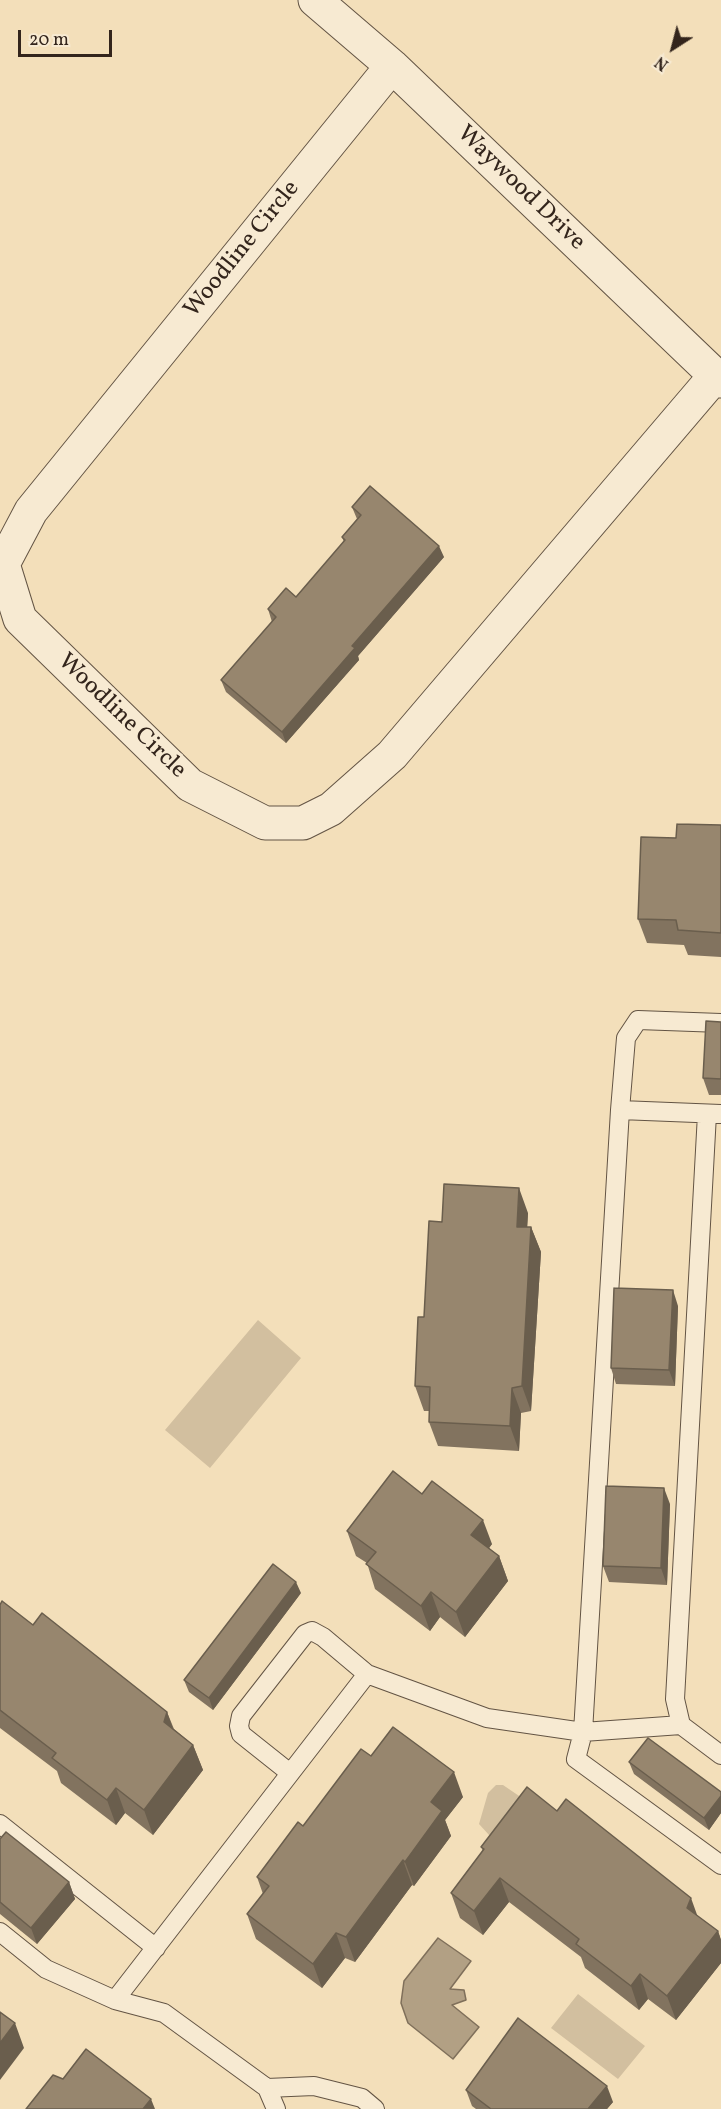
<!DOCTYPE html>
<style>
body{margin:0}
#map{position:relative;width:721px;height:2109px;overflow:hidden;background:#f3dfba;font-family:Vollkorn,serif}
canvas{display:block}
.north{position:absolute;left:643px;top:18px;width:60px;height:60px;-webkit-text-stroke:4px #f7ead2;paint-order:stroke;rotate:216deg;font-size:16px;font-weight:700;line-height:24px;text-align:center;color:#33251c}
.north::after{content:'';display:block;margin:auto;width:21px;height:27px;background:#33251c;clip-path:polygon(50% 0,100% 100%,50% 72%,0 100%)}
.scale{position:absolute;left:18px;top:30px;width:94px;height:27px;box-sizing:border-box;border:3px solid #33251c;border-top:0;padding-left:8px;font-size:18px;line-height:21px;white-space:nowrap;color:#33251c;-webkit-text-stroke:4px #f7ead2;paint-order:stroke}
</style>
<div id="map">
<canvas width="721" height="2109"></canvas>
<div class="north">N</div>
<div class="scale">20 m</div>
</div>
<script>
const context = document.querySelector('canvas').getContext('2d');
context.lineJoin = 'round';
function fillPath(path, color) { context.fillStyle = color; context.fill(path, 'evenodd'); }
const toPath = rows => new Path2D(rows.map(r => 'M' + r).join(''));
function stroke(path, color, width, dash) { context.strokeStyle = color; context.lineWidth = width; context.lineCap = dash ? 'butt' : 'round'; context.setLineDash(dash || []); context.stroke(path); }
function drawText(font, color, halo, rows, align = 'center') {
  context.font = font + ' Vollkorn,serif'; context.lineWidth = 6; context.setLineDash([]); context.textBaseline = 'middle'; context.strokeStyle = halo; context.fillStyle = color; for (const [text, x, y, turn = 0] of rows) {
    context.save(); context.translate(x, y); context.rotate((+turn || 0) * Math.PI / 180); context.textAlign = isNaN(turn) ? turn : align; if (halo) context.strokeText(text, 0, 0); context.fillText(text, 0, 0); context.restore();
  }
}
fillPath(toPath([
 [258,1320,301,1358,210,1468,165,1430],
 [496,1785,503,1785,525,1800,500,1847,479,1824,488,1793],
 [578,1994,645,2046,618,2079,551,2028]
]), '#d2bf9f');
const water = toPath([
 [438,1938,471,1961,450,1989,464,1990,466,2000,452,2005,479,2027,453,2059,408,2023,401,2003,404,1981,438,1938]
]);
fillPath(water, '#b2a084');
stroke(water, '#7f6f5a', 1.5);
const lane = toPath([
 [620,1110,626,1038,638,1020,721,1023],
 [721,1114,620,1110,583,1732,576,1759,721,1865],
 [681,1725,675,1699,707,1114],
 [290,1773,241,1734,239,1726,241,1716,305,1634,312,1631,323,1637,367,1674],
 [0,1824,156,1948],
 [0,1932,46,1969,115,2000,164,2013,267,2088],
 [115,2000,367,1674,487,1718,583,1732,681,1725,721,1755],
 [276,2109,267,2088,314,2086,362,2098,375,2109]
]);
const street = toPath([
 [315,0,392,66,721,381],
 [392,66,31,511,3,564,20,619,190,785,265,823,303,823,331,809,392,755,715,376]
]);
stroke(lane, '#635444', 20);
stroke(street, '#635444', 35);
stroke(lane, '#f7ead2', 18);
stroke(street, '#f7ead2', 33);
fillPath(toPath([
 [352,507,444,557,358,656,359,660,286,743,226,692,221,680,272,622,268,609,296,597,344,542,342,537,357,519],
 [721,825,721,957,688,955,684,945,647,943,638,919,676,838],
 [721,1022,721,1095,709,1095,703,1078],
 [528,1213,527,1227,531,1227,541,1252,531,1411,521,1413,519,1451,438,1446,429,1422,429,1411,424,1411,415,1386,424,1317,442,1222],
 [678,1306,675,1386,616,1384,611,1368],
 [670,1504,667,1585,609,1582,603,1566],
 [347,1531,492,1544,489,1548,499,1556,508,1581,465,1637,440,1617,430,1631,375,1589,367,1563,356,1556],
 [301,1593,213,1710,189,1692,184,1680],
 [0,1605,33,1625,167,1712,174,1729,193,1745,203,1770,153,1835,125,1813,116,1825,61,1783,57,1771,0,1728],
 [371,1756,463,1797,445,1820,451,1836,414,1886,412,1885,355,1962,345,1958,322,1988,256,1939,247,1914,263,1894,257,1877,303,1826],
 [629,1762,721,1796,721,1813,709,1830,634,1774],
 [0,1839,69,1882,75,1899,37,1944,0,1914],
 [481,1847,697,1916,718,1931,721,1940,721,1963,676,2020,648,1999,639,2010,585,1968,581,1957,509,1902,483,1935,460,1918,451,1893,483,1851],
 [466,2090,613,2102,607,2109,476,2109,472,2106]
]), '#82735f');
fillPath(toPath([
 [439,546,444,557,358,656,359,660,286,743,282,732,352,646],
 [519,1188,528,1213,526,1251,517,1227],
 [531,1227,541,1252,531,1411,522,1386],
 [673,1290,678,1306,675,1386,669,1370],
 [512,1388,521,1413,519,1451,510,1426],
 [664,1488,670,1504,667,1585,661,1568],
 [483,1520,492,1544,480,1560,471,1535],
 [499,1556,508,1581,465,1637,456,1612],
 [296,1582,301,1593,213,1710,209,1698],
 [431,1592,440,1617,430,1631,421,1606],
 [167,1712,176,1737,164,1722],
 [193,1745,203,1770,153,1835,144,1810],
 [454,1772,463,1797,445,1820,451,1836,414,1886,405,1862,431,1802],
 [116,1788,125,1813,116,1825,107,1800],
 [721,1796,721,1813,709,1830,704,1818],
 [403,1860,412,1885,355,1962,346,1937],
 [500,1878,509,1902,483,1935,474,1911],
 [69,1882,75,1899,37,1944,31,1928],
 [691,1898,700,1923,687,1908],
 [718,1931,721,1940,721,1963,676,2020,667,1996],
 [336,1933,345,1958,322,1988,313,1964],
 [640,1974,648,1999,639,2010,631,1986],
 [15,2023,24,2048,0,2080,0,2043],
 [607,2086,613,2102,607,2109,588,2109],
 [151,2099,155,2109,143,2109]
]), '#6a5e4d');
const building = toPath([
 [370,486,439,546,352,646,355,648,282,732,221,680,276,617,268,609,286,588,296,597,345,540,342,537,361,515,352,507,370,486],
 [677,824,721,825,721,933,678,930,676,920,638,919,641,837,676,838,677,824],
 [706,1021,721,1022,721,1079,703,1078,706,1021],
 [444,1184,519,1188,517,1227,531,1227,522,1386,512,1388,510,1426,429,1422,430,1387,415,1386,418,1317,424,1317,429,1221,442,1222,444,1184],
 [614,1288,673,1290,669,1370,611,1368,614,1288],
 [393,1471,422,1494,432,1481,483,1520,471,1535,499,1556,456,1612,431,1592,421,1606,366,1564,376,1552,347,1531,393,1471],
 [606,1486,664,1488,661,1568,603,1566,606,1486],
 [273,1564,296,1582,209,1698,184,1680,273,1564],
 [2,1601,33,1625,42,1613,167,1712,164,1722,193,1745,144,1810,116,1788,107,1800,52,1758,56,1753,0,1710,0,1605,2,1601],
 [393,1727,454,1772,431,1802,442,1811,405,1862,403,1860,346,1937,336,1933,313,1964,247,1914,269,1886,257,1877,298,1822,303,1826,361,1749,371,1756,393,1727],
 [648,1738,721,1792,721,1796,704,1818,629,1762,648,1738],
 [527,1787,557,1811,566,1799,691,1898,687,1908,718,1931,667,1996,640,1974,631,1986,576,1944,579,1939,500,1878,474,1911,451,1893,484,1849,481,1847,527,1787],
 [6,1832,69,1882,31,1928,0,1902,0,1839,6,1832],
 [0,2012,15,2023,0,2043,0,2012],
 [518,2018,607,2086,588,2109,491,2109,466,2090,518,2018],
 [86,2049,151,2099,143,2109,26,2109,53,2075,63,2079,86,2049]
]);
fillPath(building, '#97866e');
stroke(building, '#6a5e4d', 1.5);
drawText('24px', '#33251c', '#f7ead2', [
 ["Waywood Drive",520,189,44],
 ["Woodline Circle",243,250,-51],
 ["Woodline Circle",121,717,44]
]);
</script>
